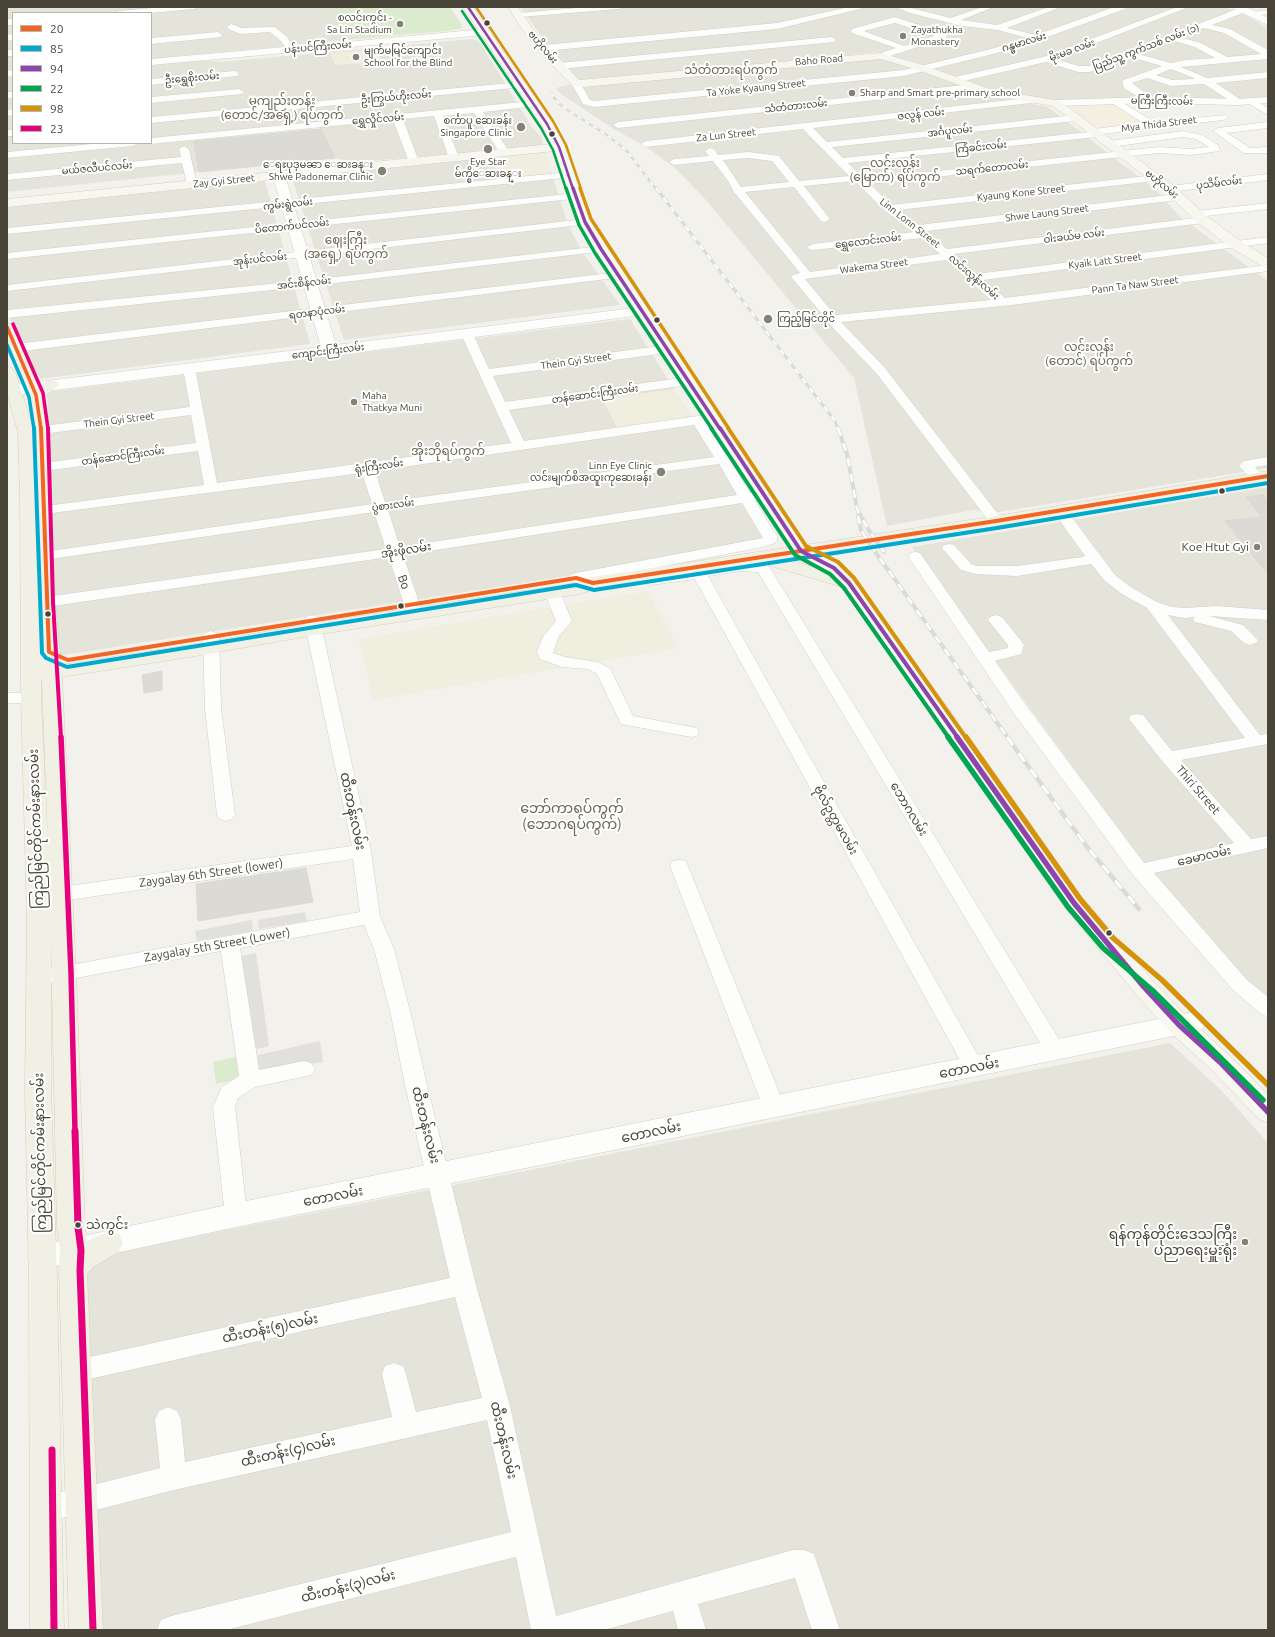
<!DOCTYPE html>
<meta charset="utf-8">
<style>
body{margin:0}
#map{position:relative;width:1275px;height:1637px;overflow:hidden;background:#f2f1ec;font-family:Ubuntu,sans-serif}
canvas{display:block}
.frame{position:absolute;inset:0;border:8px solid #484538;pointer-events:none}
.legend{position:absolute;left:12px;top:12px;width:140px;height:132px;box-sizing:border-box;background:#fff;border:1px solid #b6b5af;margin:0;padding:5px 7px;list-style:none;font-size:12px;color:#484538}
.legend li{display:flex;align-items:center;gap:8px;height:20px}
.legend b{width:20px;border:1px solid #b6b5af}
</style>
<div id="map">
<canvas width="1275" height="1637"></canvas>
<div class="frame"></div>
<ul class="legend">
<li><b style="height:5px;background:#f26522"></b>20</li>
<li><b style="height:5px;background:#00a9ce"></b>85</li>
<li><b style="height:5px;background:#8e44ad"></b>94</li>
<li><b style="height:5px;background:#00a651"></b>22</li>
<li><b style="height:5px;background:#d4930b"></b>98</li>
<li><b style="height:5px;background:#e5007d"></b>23</li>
</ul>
</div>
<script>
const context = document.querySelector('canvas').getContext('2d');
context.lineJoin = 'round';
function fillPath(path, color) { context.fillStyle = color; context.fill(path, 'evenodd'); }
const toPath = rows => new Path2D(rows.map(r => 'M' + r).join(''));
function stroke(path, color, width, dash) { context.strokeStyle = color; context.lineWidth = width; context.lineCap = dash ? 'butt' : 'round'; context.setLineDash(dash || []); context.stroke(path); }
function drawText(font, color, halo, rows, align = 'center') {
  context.font = font + ' Ubuntu,"Noto Sans Myanmar",sans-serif'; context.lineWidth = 4; context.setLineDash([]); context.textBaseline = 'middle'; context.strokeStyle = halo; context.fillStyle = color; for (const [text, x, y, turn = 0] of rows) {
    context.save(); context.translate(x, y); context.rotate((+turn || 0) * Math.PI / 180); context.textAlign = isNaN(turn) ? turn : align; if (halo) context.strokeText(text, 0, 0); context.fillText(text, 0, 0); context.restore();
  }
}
fillPath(toPath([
 [7,7,450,7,463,27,460,29,151,59,151,13,13,13,13,71,7,71],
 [520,7,1223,7,1241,13,1268,28,1268,99,1069,101,1032,98,990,90,922,64,877,52,581,82,571,76],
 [472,39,479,41,531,126,542,138,543,143,540,147,353,162,335,158,320,127,192,140,199,172,7,192,7,76,13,76,13,143,151,143,151,64,203,60,221,62],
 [873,57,922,71,980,94,1048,107,1156,190,1179,216,1268,281,1268,468,999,512,973,510,887,526,854,378,706,200,674,167,645,146,612,128,561,94,556,88,576,83],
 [545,152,567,222,581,250,620,305,344,340,292,178],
 [265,181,310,344,40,379,7,313,7,207],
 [630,319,771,544,57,656,47,392],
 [1268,487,1268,1005,1138,856,912,547],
 [1170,1043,1221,1090,1268,1143,1268,1630,102,1630,86,1258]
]), '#e5e4da');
fillPath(toPath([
 [1126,104,1154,123,1216,117,1221,120,1107,133,1069,106]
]), '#f4efe0');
fillPath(toPath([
 [377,49,382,62,335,65,330,53],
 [545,152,552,174,501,179,488,158],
 [674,389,692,418,618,429,602,399],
 [648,591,678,648,373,700,359,639]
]), '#efeedf');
fillPath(toPath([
 [332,7,450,7,463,27,448,31,347,39],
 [240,1056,243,1078,216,1084,213,1062]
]), '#daeccd');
fillPath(toPath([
 [305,912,307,921,259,929,258,920],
 [252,920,253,931,197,941,195,931],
 [256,953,269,1046,253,1050,241,956],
 [320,1041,323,1062,256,1073,254,1056]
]), '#e1e0dc');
const building = toPath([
 [321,129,335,158,199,172,193,141,321,129],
 [1263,495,1268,502,1268,574,1225,521,1262,517,1246,497,1263,495],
 [162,671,162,690,144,693,142,675,162,671],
 [306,868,313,902,198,921,196,884,306,868]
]);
fillPath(building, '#dbdad4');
stroke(building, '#dad8d2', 1);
const minor = toPath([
 [163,7,198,7,194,9,150,13,115,13,119,11,163,7],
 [588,7,623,7,619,9,519,17,515,15,519,13,588,7],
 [849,7,864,7,860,9,777,29,544,51,540,48,544,45,777,23,849,7],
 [895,7,907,7,951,18,982,7,994,7,961,20,997,25,1049,7,1061,7,1007,28,1036,35,1114,7,1126,7,1125,9,1039,40,997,53,904,76,594,107,583,104,571,83,576,80,579,81,590,100,594,101,904,70,991,49,1027,38,998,30,962,26,910,13,895,7],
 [1177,7,1189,7,1055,59,1079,66,1089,66,1122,54,1123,51,1129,51,1242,7,1247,7,1249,9,1248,11,1212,25,1230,29,1268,50,1268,59,1181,67,1207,78,1268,72,1268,78,1216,83,1241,100,1243,102,1241,104,1235,104,1204,84,1171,86,1147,78,1132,83,1154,100,1152,102,1146,102,1124,88,1122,82,1124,80,1162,66,1130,57,1090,72,1078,72,1046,62,955,83,950,80,955,77,1043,57,1177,7],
 [1204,28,1224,33,1261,54,1227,57,1201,43,1179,37,1204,28],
 [1171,40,1195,47,1215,58,1185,60,1171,63,1138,54,1171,40],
 [1171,69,1191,77,1195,79,1172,80,1156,75,1171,69],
 [1268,10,1268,14,1252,16,1248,14,1252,12,1268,10],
 [895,17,946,34,947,36,946,38,881,59,878,58,877,56,878,54,896,48,852,33,851,31,852,29,895,17],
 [895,23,934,36,904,46,864,31,895,23],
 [7,19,13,19,13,25,7,25,7,19],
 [231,24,242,28,275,27,287,37,293,47,484,29,488,32,484,35,151,65,151,59,285,47,281,41,270,32,241,34,228,29,227,27,231,24],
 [218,32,222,35,221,37,151,44,151,38,218,32],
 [13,34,13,40,7,41,7,35,13,34],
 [831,37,834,38,835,40,834,42,559,69,555,66,559,63,831,37],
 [7,50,13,50,13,56,7,56,7,50],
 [13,70,13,76,7,77,7,71,13,70],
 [234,71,237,72,239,74,237,76,151,85,151,79,234,71],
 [521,82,524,83,526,85,524,87,151,123,151,117,521,82],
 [974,84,979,87,977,89,618,128,613,125,618,122,974,84],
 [239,89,244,92,242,94,151,103,151,97,239,89],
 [7,92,13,92,13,98,7,98,7,92],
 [1036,97,1039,98,1041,100,1039,102,813,128,827,142,1075,115,1080,118,1075,121,832,147,843,158,1089,132,1094,129,1143,123,1112,103,1110,101,1115,98,1154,122,1226,115,1228,117,1226,119,1223,120,1102,134,1097,137,848,163,864,179,1159,147,1191,149,1209,147,1196,139,1183,137,1110,147,1105,144,1110,141,1183,131,1202,135,1218,145,1220,149,1219,151,1191,155,1159,153,870,184,891,205,1155,175,1160,178,1155,181,898,210,919,225,1177,194,1182,197,1177,200,927,231,947,249,1203,217,1208,220,1203,223,954,254,976,274,1268,237,1268,243,983,280,1005,298,1268,265,1268,271,1012,305,841,322,885,368,1001,518,1003,521,1001,524,996,525,991,524,877,374,834,329,793,279,791,277,793,275,800,273,734,192,728,181,713,161,674,165,669,162,674,159,709,156,705,151,710,148,714,149,718,155,748,152,779,156,799,181,849,176,803,129,646,147,641,144,646,141,1036,97],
 [748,158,772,161,789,182,741,187,723,160,748,158],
 [855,181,884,210,914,232,813,244,807,247,809,249,813,250,922,238,940,254,810,272,745,192,794,187,821,221,825,222,830,219,804,186,855,181],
 [946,260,991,300,835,315,805,279,946,260],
 [1251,98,1268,108,1268,115,1248,103,1246,101,1251,98],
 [533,101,538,104,536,106,483,112,510,153,505,156,501,155,474,113,443,116,459,158,454,161,449,158,434,116,403,119,419,162,414,165,409,162,393,120,151,144,147,143,151,143,151,138,533,101],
 [13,109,13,115,7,116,7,110,13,109],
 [1268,122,1268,128,1227,133,1250,148,1268,147,1268,153,1244,153,1213,131,1218,128,1268,122],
 [7,130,13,130,13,136,7,136,7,130],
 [102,143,138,143,133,146,7,158,7,152,102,143],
 [184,146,189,149,197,185,192,188,187,185,182,163,7,180,7,174,181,157,179,149,184,146],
 [569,172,573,173,574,175,573,177,7,234,7,228,569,172],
 [1268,174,1268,180,1170,192,1165,189,1170,186,1268,174],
 [577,193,582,196,581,198,7,259,7,253,577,193],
 [1268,203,1268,209,1197,217,1192,214,1197,211,1268,203],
 [585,219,589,220,590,222,589,224,7,291,7,285,585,219],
 [601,246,607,249,605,251,310,286,7,318,7,310,310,280,601,246],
 [619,272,623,273,625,275,623,277,7,353,7,345,619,272],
 [467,330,471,331,473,334,489,369,667,345,671,346,673,349,671,352,667,353,493,376,505,402,688,377,692,378,694,381,692,384,688,385,509,410,524,441,698,416,713,414,718,415,720,418,718,421,706,423,726,455,740,453,745,454,747,457,745,460,731,462,750,493,764,491,769,492,771,495,769,498,755,501,777,536,777,540,775,543,763,547,576,583,571,581,568,578,571,575,576,573,763,538,742,503,403,555,423,614,420,617,415,619,410,617,407,614,389,557,46,607,41,605,38,602,41,599,46,597,386,549,374,512,30,562,25,561,23,558,25,555,30,554,372,504,362,473,44,514,39,513,37,510,39,507,204,485,198,451,43,471,38,470,36,467,38,464,43,463,196,443,191,415,26,436,21,435,19,432,21,429,190,407,183,368,185,365,189,364,193,365,195,368,217,483,511,443,461,334,463,331,467,330],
 [694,425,714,457,385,502,375,471,694,425],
 [719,464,737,495,400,547,388,510,719,464],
 [1268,457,1268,465,1255,467,1264,477,1262,480,1257,481,1252,480,1239,466,1244,461,1268,457],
 [1059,506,1064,507,1115,575,1132,588,1157,602,1172,607,1184,608,1217,606,1268,610,1268,620,1209,616,1243,625,1258,640,1256,643,1250,645,1244,643,1231,631,1195,622,1193,619,1195,617,1184,618,1168,615,1260,735,1268,734,1268,744,1181,760,1251,839,1268,836,1268,848,1154,873,1247,980,1268,997,1268,1017,1261,1014,1233,990,1133,875,1013,712,908,556,910,553,915,552,920,553,989,652,1008,648,1008,645,988,620,990,617,996,615,1002,617,1022,642,1024,645,1021,654,995,661,1025,704,1144,863,1234,843,1162,761,1129,719,1131,715,1137,714,1143,715,1172,751,1245,738,1147,608,1122,594,1105,581,1091,564,1017,576,976,574,961,570,942,548,944,545,949,544,954,545,971,564,977,566,1017,566,1083,557,1085,556,1052,510,1054,507,1059,506],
 [739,563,763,564,768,565,770,568,1062,1044,1065,1050,1062,1056,1055,1058,1048,1056,758,572,739,571,708,576,981,1061,985,1067,981,1073,974,1075,967,1073,695,579,650,585,634,579,631,576,634,573,639,571,652,575,658,575,739,563],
 [552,587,557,589,560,592,572,621,559,636,553,653,565,657,597,662,610,668,633,716,697,728,699,732,697,736,691,737,621,724,597,674,588,669,562,667,540,659,537,651,544,635,556,621,544,592,547,589,552,587],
 [312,615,318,617,320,620,371,851,380,917,394,949,411,1015,427,1085,476,1285,510,1406,556,1616,793,1550,804,1550,814,1554,840,1630,812,1630,795,1578,698,1604,706,1630,678,1630,673,1611,604,1630,531,1630,516,1557,226,1630,157,1630,161,1620,171,1616,511,1532,487,1420,174,1490,81,1514,46,1521,37,1517,33,1508,37,1499,46,1495,81,1488,160,1468,155,1419,159,1411,168,1407,177,1411,181,1419,185,1462,392,1417,382,1374,385,1366,394,1363,403,1366,406,1374,416,1412,482,1398,455,1297,76,1382,67,1379,64,1371,67,1363,76,1360,450,1278,405,1085,391,1015,374,949,364,925,240,948,259,1070,304,1061,311,1063,315,1069,311,1075,255,1087,238,1098,235,1107,247,1215,244,1222,236,1225,228,1222,225,1215,213,1107,222,1087,239,1076,221,951,38,985,31,983,28,978,31,973,38,971,360,912,353,859,61,901,54,899,52,894,54,889,61,887,352,846,304,620,306,617,312,615],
 [211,631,217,633,219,636,221,709,235,815,232,819,226,821,220,819,217,815,205,709,203,636,205,633,211,631],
 [7,693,31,693,37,694,39,698,37,702,31,703,7,703,7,693],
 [679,860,686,861,688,866,785,1107,782,1113,774,1116,766,1113,763,1107,670,866,672,861,679,860]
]);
const tertiary = toPath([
 [1233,7,1246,7,1268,18,1268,25,1234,9,1233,7],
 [1149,97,1238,99,1268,97,1268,103,1238,105,1149,103,1056,106,1052,105,1050,103,1052,101,1056,100,1149,97],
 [279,172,283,173,285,176,336,345,642,307,647,308,649,311,647,314,642,315,330,356,14,395,8,393,7,389,8,387,14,385,321,347,273,176,275,173,279,172],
 [1193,1012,1202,1015,1206,1022,1202,1029,1193,1032,236,1227,42,1269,32,1266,28,1257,32,1248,42,1245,236,1203,1193,1012]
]);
const secondary = toPath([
 [463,7,473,7,553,124,565,147,592,222,608,249,808,547,840,564,856,579,1082,897,1153,981,1188,1018,1231,1057,1268,1095,1268,1123,1259,1119,1213,1071,1170,1032,1135,993,1066,909,842,587,828,572,795,555,594,249,578,222,554,151,7,207,7,199,551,144,541,124,463,7],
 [508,7,518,7,532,28,579,80,881,53,926,66,990,89,1060,101,1174,186,1208,217,1240,241,1268,258,1268,268,1263,267,1230,247,1198,223,1166,192,1053,106,984,94,918,70,881,59,583,87,576,86,572,85,555,68,524,32,508,7]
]);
const primary = toPath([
 [7,323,12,324,14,327,40,385,51,380,57,382,59,385,44,397,49,430,55,602,61,665,196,644,314,623,576,583,593,577,996,516,1268,471,1268,481,996,526,786,559,856,579,858,583,856,587,849,589,761,563,597,588,580,594,314,635,196,656,62,677,76,973,85,1228,87,1241,109,1231,119,1234,123,1243,119,1252,93,1267,87,1274,103,1630,69,1630,59,1270,60,1250,57,1228,51,941,51,1089,57,1283,64,1630,30,1630,29,1283,25,1089,27,918,21,698,20,496,18,432,7,393,7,366,12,368,15,371,32,425,28,395,7,345,7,323],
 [41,681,42,681,48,845,41,698,41,681]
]);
stroke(minor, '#d0cfc9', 1);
stroke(tertiary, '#d0cfc9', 1);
stroke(secondary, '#d0d0c3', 1);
stroke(primary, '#d3d1ba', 1);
fillPath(minor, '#fdfdfc');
fillPath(tertiary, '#fdfdfc');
fillPath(secondary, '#f7f6ef');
fillPath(primary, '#f1f0e4');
const railFar3 = toPath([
 [551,93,557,102,566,109,607,135,626,150,656,189]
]);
const railFar2 = toPath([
 [656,188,835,421,838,429]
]);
const railFar1 = toPath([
 [838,428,847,454,857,509,868,529,884,552],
 [858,516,861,530,876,553,1008,738]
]);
const rail = toPath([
 [1007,737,1087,847,1139,909]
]);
stroke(railFar3, '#dadad9', 2.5);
stroke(railFar2, '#dadad9', 3);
stroke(railFar1, '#dadad9', 4);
stroke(rail, '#dadad9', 4.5);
stroke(railFar3, '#fff', 1.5, [4.5]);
stroke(railFar2, '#fff', 2, [6]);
stroke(railFar1, '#fff', 2.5, [8]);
stroke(rail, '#fff', 3, [10]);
stroke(toPath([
 [7,327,36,395,41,429]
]), '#f26522', 3.5);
stroke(toPath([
 [41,428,49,652,68,660,576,578,593,583,996,521,1268,476]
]), '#f26522', 4);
stroke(toPath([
 [7,345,29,397,34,429]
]), '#00a9ce', 3.5);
stroke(toPath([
 [34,428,42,653,46,658,67,667,576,585,594,590,997,528,1268,483]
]), '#00a9ce', 4);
stroke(toPath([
 [468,7,547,124,559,147,573,189]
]), '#8e44ad', 2.5);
stroke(toPath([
 [573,188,585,222,601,249,720,429]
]), '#8e44ad', 3.5);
stroke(toPath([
 [720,428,801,551,834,568,849,583,958,738]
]), '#8e44ad', 4);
stroke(toPath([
 [957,737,1074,903,1144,987,1179,1025,1222,1064,1268,1112]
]), '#8e44ad', 5.5);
stroke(toPath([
 [462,11,541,128,553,150,566,189]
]), '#00a651', 2.5);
stroke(toPath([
 [566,188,579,225,595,253,712,429]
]), '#00a651', 3.5);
stroke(toPath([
 [711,428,795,555,830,574,844,588,949,738]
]), '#00a651', 4);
stroke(toPath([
 [948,737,1068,907,1103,948,1152,990,1263,1100]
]), '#00a651', 5.5);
stroke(toPath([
 [476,7,553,121,566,145,581,189]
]), '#d4930b', 2.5);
stroke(toPath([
 [580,188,591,219,729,429]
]), '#d4930b', 3.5);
stroke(toPath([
 [728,428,806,546,838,562,854,578,966,738]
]), '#d4930b', 4);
stroke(toPath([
 [966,737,1080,899,1113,938,1162,980,1268,1085]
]), '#d4930b', 5.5);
stroke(toPath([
 [13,324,43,393,48,429]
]), '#e5007d', 3.5);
stroke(toPath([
 [48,428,53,602,61,738]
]), '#e5007d', 4);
stroke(toPath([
 [61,737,71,973,75,1132]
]), '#e5007d', 5.5);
stroke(toPath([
 [75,1131,78,1227,81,1250,80,1270,93,1630],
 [52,1450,54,1630]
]), '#e5007d', 7);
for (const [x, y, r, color] of [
 [487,23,3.5,"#484538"],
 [400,24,4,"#848177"],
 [903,36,4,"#848177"],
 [356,57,4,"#848177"],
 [852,93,4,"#848177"],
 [521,127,5,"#848177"],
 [552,134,3.5,"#484538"],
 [488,149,5,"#848177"],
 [382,171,5,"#848177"],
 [768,319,5,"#848177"],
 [657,320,3.5,"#484538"],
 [354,402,4,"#848177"],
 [661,472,5,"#848177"],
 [1222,491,3.5,"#484538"],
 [1257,547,4,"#848177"],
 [401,606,3.5,"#484538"],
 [48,614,3.5,"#484538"],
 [1109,933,3.5,"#484538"],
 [78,1225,3.5,"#484538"],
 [1245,1242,4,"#848177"]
]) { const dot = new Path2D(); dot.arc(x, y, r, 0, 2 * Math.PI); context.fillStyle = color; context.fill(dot); stroke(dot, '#fff', 1.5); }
drawText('10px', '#484538', '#fff', [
 ["စလင်းကွင်း -",392,18,"right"],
 ["Sa Lin Stadium",392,30,"right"],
 ["Zayathukha",911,30],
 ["Monastery",911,42],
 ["မျက်မမြင်ကျောင်း",364,51],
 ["School for the Blind",364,63],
 ["Sharp and Smart pre-primary school",860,93],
 ["စင်္ကာပူ ဆေးခန်း",512,121,"right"],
 ["Singapore Clinic",512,133,"right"],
 ["Eye Star",488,162,"center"],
 ["မ်က္စိေဆးခန္း",488,174,"center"],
 ["ေရႊပုဒုမၼာ ေဆးခန္း",373,165,"right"],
 ["Shwe Padonemar Clinic",373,177,"right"],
 ["ကြည့်မြင်တိုင်",777,319],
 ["Maha",362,396],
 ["Thatkya Muni",362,408],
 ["Linn Eye Clinic",652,466,"right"],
 ["လင်းမျက်စိအထူးကုဆေးခန်း",652,478,"right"]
], 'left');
drawText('10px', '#484538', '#fff', [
 ["ဂန္ဓမာလမ်း",1024,42,-17],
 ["ပန်းပင်ကြီးလမ်း",318,47,-5],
 ["ဗဟိုလမ်း",543,47,50],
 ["ပြည်သူ့ ကွက်သစ် လမ်း (၁)",1146,47,-21],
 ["မိုးမခ လမ်း",1072,50,-20],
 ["Baho Road",819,60,-5],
 ["ဦးရွှေစိုးလမ်း",192,78,-5],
 ["Ta Yoke Kyaung Street",756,88,-6],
 ["ဦးကြွယ်ဟိုးလမ်း",396,97,-5],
 ["မကြီးကြီးလမ်း",1162,101,1],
 ["သံတံတားလမ်း",796,106,-6],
 ["ဇလွန် လမ်း",921,114,-6],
 ["ရွှေလှိုင်လမ်း",378,119,-5],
 ["Mya Thida Street",1159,124,-7],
 ["အင်္ဂပူလမ်း",950,131,-6],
 ["Za Lun Street",726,135,-6],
 ["ကြံခင်းလမ်း",981,147,-6],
 ["မယ်ဇလီပင်လမ်း",97,168,-5],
 ["သရက်တောလမ်း",992,168,-6],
 ["Zay Gyi Street",224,181,-6],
 ["ပုသိမ်လမ်း",1219,183,-7],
 ["ဗဟိုလမ်း",1162,184,39],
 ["Kyaung Kone Street",1021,193,-6],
 ["ကွမ်းရွဲလမ်း",288,204,-6],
 ["Shwe Laung Street",1047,213,-7],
 ["Linn Lonn Street",910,223,38],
 ["ပိတောက်ပင်လမ်း",292,226,-6],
 ["ဝါးခယ်မ လမ်း",1074,236,-7],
 ["ရွှေလောင်းလမ်း",868,241,-7],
 ["အုန်းပင်လမ်း",260,259,-6],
 ["Kyaik Latt Street",1105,261,-7],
 ["Wakema Street",874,266,-7],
 ["လင်းလွန်းလမ်း",974,277,41],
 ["အင်းစိန်လမ်း",304,283,-6],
 ["Pann Ta Naw Street",1135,285,-7],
 ["ရတနာပုံလမ်း",317,312,-7],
 ["ကျောင်းကြီးလမ်း",328,351,-7],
 ["Thein Gyi Street",576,361,-8],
 ["တန်ဆောင်းကြီးလမ်း",595,394,-8],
 ["Thein Gyi Street",119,420,-7],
 ["တန်ဆောင်ကြီးလမ်း",123,456,-8],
 ["ရုံးကြီးလမ်း",379,466,-8],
 ["ပွဲစားလမ်း",393,505,-8]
]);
drawText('12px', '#6a6550', '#fff', [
 ["သံတံတားရပ်ကွက်",731,70],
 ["မကျည်းတန်း",282,101],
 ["(တောင်/အရှေ့) ရပ်ကွက်",282,115],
 ["လင်းလွန်း",895,163],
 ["(မြောက်) ရပ်ကွက်",895,177],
 ["ဈေးကြီး",346,240],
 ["(အရှေ့) ရပ်ကွက်",346,254],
 ["လင်းလွန်း",1089,347],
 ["(တောင်) ရပ်ကွက်",1089,361],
 ["အိုးဘိုရပ်ကွက်",448,451]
]);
drawText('12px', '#484538', '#fff', [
 ["Koe Htut Gyi",1249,547]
], 'right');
drawText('12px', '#484538', '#fff', [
 ["အိုးဖိုလမ်း",406,550,-9],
 ["Bo",404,582,71],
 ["Thiri Street",1198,790,49],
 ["ဘောဂလမ်း",909,809,59],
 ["ဗိုလ်ဥတ္တမလမ်း",836,820,61],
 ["ခေမာလမ်း",1204,856,-13],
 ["Zaygalay 6th Street (lower)",211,873,-8],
 ["Zaygalay 5th Street (Lower)",217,945,-10]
]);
drawText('13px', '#484538', '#fff', [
 ["သဲကွင်း",86,1225]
], 'left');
drawText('14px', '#6a6550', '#fff', [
 ["ဘော်ကာရပ်ကွက်",572,808],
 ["(ဘောဂရပ်ကွက်)",572,824]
]);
drawText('14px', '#484538', '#fff', [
 ["ထီးတန်းလမ်း",353,811,78],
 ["ကြည်မြင်တိုင်ကမ်းနားလမ်း",36,829,-92],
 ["တောလမ်း",969,1068,-11],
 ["ထီးတန်းလမ်း",426,1125,76],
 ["တောလမ်း",651,1132,-12],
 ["ကြည်မြင်တိုင်ကမ်းနားလမ်း",40,1153,-91],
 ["တောလမ်း",333,1196,-11],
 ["ထီးတန်း(၅)လမ်း",270,1328,-12],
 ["ထီးတန်းလမ်း",504,1440,77],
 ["ထီးတန်း(၄)လမ်း",288,1451,-13],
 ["ထီးတန်း(၃)လမ်း",348,1586,-14]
]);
drawText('14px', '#484538', '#fff', [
 ["ရန်ကုန်တိုင်းဒေသကြီး",1237,1234],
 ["ပညာရေးမှူးရုံး",1237,1250]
], 'right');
</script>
